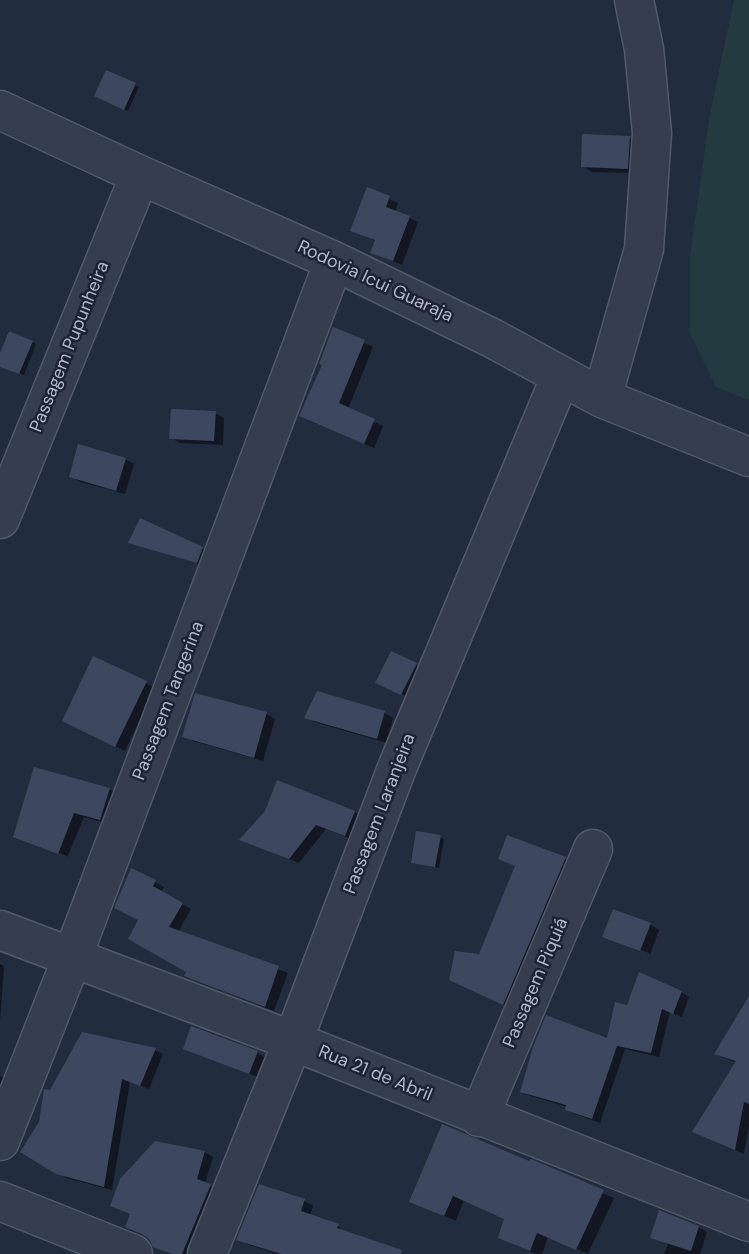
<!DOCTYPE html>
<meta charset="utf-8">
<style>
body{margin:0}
canvas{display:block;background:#212c3f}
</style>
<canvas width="749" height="1254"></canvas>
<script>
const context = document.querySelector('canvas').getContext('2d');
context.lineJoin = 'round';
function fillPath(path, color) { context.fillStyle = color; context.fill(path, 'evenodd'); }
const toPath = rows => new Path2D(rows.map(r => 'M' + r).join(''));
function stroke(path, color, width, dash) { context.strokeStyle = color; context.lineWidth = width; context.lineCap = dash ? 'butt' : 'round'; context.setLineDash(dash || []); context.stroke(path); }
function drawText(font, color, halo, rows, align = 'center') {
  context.font = font + ' "DM Sans",sans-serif'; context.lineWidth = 5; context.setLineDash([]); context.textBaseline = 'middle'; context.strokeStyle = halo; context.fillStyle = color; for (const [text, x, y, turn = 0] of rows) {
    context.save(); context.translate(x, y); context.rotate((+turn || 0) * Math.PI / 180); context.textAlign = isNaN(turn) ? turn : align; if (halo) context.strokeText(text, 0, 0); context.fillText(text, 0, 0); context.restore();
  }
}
fillPath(toPath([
 [734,0,749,0,749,400,716,387,690,333,690,256,710,114]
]), '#233b40');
fillPath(toPath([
 [135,85,139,87,128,111,100,98],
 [629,138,638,143,636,173,592,172,583,166],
 [368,190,398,203,395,212,418,222,402,265,372,252,376,241,352,231],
 [334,329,373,347,348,409,383,426,374,448,310,421],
 [32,342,36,344,24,375,0,366,0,358],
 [215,413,224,418,223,445,180,443,171,438],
 [125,459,134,464,125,494,80,482,71,476],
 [134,544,202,549,206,551,201,564],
 [392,653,420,667,406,696,378,682],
 [146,683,155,688,125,751,73,725],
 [196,695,267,714,275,719,263,761,193,741,184,736],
 [384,713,393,718,386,743,315,722,306,717],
 [109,789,118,794,109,824,84,817,67,858,67,856,22,839],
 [354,812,363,817,354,840,326,829,299,863,242,840],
 [440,837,444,839,439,868,413,862],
 [500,858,565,859,574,864,512,1009,460,984,480,956,517,867],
 [132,870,164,887,161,892,191,909,178,932,288,973,274,1011,186,976,188,971,141,920],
 [650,924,659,930,650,955,649,953,604,936],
 [0,964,4,966,0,1021],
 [681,992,689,997,682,1017,670,1012,659,1057,625,1049,600,1123,575,1114,567,1110,568,1107,530,1096,522,1092,608,1040,628,1007],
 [749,1027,749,1126,744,1154,703,1136,737,1063,716,1054],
 [83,1034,155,1050,163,1054,149,1089,130,1082,112,1190,66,1178,23,1152,43,1120,51,1092],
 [185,1048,257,1053,266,1058,258,1077],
 [0,1076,7,1080,0,1103],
 [155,1142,205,1152,213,1157,205,1184,219,1191,192,1254,172,1254,163,1251],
 [530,1164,614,1198,588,1254,548,1237,542,1254,536,1254,511,1243,500,1237,506,1219,464,1200,456,1221,411,1201],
 [260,1186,304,1201,313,1206,310,1216,338,1226,346,1233,390,1254,276,1254,247,1244,239,1239],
 [698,1227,707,1232,700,1254,664,1254,668,1244,652,1237]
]), '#0007');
fillPath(toPath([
 [106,70,136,83,124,110,94,96],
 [582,134,630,136,628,169,581,167],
 [367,187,390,196,386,207,410,216,393,261,370,253,375,240,350,231],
 [333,327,365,340,339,403,375,419,364,444,299,416,322,365,319,364],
 [9,331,33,341,19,374,0,367,0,353],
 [171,409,216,411,214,441,169,439],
 [78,444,126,458,116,491,69,477],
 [140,518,203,547,197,563,128,543],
 [391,651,417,663,401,695,375,683],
 [93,656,147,681,115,747,62,721],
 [317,691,385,711,377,739,304,718],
 [195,693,267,712,254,758,182,737],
 [34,767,110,788,100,820,74,813,58,854,13,837],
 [277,780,355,811,345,836,316,825,289,859,239,840,265,811],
 [416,831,441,835,435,867,411,863],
 [507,835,566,857,503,1005,449,980,455,951,479,954,515,866,498,859],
 [131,868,156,880,153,886,183,903,169,927,279,966,265,1007,184,976,186,972,128,939,138,920,114,908],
 [613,909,651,923,640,951,602,937],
 [639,972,682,991,673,1014,662,1009,651,1053,617,1046,592,1119,565,1110,566,1105,520,1092,533,1047,546,1015,607,1038,615,1002,627,1005],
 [749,996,749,1104,744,1102,735,1150,692,1132,736,1061,714,1054],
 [191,1026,258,1051,249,1074,183,1049],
 [82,1032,156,1048,140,1086,122,1079,104,1187,56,1174,20,1152,39,1122,44,1089,50,1090],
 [442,1124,529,1161,531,1159,604,1190,576,1250,537,1233,530,1251,498,1238,504,1219,453,1196,444,1216,409,1202],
 [155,1141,205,1151,197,1179,211,1184,182,1254,172,1254,153,1247,150,1240,142,1234,125,1227,130,1214,110,1206,120,1179],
 [259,1184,305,1199,301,1211,339,1224,337,1228,402,1250,401,1254,281,1254,236,1240],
 [659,1210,699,1226,691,1251,650,1238]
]), '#3d4860');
const minor = toPath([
 [0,110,140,175,334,261,492,338,602,398,749,457],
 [602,398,644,249,652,133,644,49,634,0],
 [0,519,140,175],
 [0,930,293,1041,749,1222],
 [479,1117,593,849],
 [0,1141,72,958,334,261],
 [0,1201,133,1254],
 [207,1254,293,1041,397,768,561,376]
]);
stroke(minor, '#51596a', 41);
stroke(minor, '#353e4f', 38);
drawText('18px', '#b1b9ca', '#1b2334', [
 ["Rodovia Icui Guaraja",375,282,25],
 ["Passagem Pupunheira",70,347,-68],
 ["Passagem Tangerina",169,701,-69],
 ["Passagem Laranjeira",380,814,-69],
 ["Passagem Piquiá",536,983,-67],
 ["Rua 21 de Abril",375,1074,22]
]);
</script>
